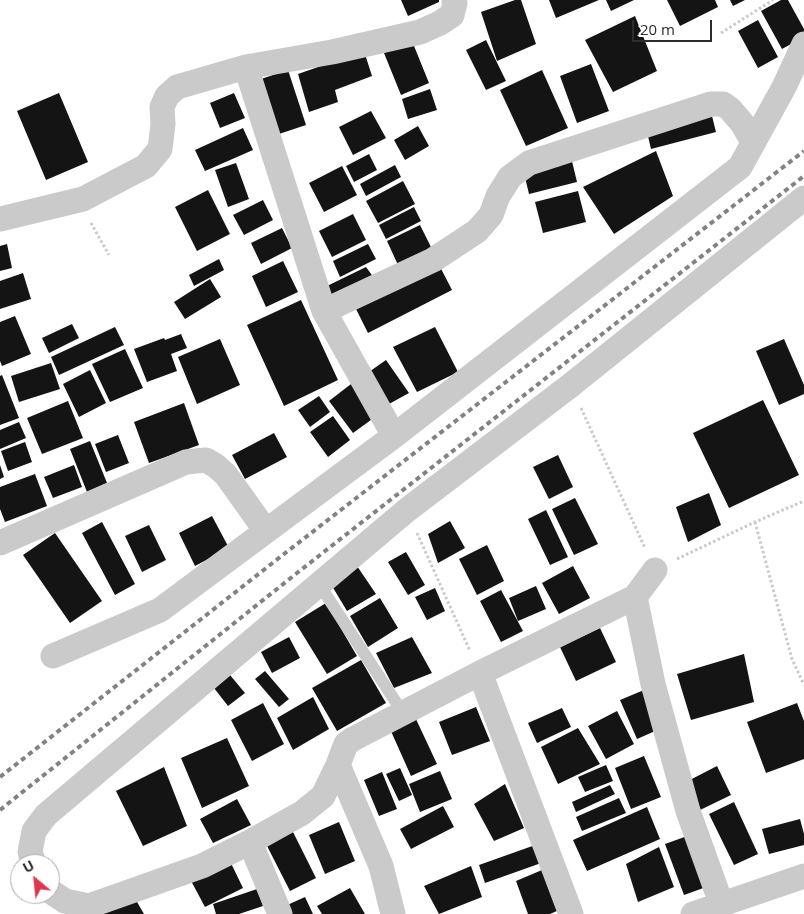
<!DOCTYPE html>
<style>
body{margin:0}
#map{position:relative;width:804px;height:914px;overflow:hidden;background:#fff;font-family:"Open Sans",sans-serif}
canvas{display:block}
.north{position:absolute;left:10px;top:854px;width:50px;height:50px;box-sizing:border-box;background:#fff;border:1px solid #ababab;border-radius:50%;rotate:332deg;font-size:14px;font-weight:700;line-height:20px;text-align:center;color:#2d2d2d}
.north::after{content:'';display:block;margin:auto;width:18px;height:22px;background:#e0344f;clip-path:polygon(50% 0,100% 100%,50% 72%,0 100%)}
.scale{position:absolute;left:632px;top:20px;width:80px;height:22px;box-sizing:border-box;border:2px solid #2d2d2d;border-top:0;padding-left:6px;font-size:15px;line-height:18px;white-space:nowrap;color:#2d2d2d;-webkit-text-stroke:4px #fff;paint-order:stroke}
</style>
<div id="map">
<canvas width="804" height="914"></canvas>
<div class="north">U</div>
<div class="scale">20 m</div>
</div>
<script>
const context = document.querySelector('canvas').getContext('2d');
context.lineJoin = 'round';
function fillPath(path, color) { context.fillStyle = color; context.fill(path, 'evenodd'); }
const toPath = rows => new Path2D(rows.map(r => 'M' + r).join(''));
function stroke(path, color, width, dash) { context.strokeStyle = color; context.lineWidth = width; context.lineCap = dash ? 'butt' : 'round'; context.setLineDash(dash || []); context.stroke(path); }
fillPath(toPath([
 [401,0,439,0,439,2,408,16],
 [515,0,521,0,536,44,497,61,481,12],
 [549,0,599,0,556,18],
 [606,0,634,0,611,11],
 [667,0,715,0,718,7,680,26],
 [730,0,745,0,733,6],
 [781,0,788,0,804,29,804,37,782,49,761,11],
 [635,16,657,71,613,92,585,40],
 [758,20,778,57,758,68,738,31],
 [486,40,506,81,486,90,466,50],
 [412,41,429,83,401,95,384,53],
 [364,51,372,76,335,90,338,102,309,112,298,74],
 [591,64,609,111,577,123,560,76],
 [288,70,306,125,279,134,261,79],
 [542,70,568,128,526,146,500,90],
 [430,89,437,110,408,119,402,99],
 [59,93,88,162,46,180,17,111],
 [234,93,245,118,220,128,210,103],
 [371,111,386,138,353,155,339,127],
 [712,116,716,132,651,149,647,132],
 [418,126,429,146,405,160,394,140],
 [243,128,253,150,205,171,195,150],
 [656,151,673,196,614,234,583,187],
 [369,154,377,170,354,182,346,166],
 [571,157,577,182,529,194,523,169],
 [236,163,249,199,228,207,215,170],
 [395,165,401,177,366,196,360,184],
 [342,166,357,195,324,212,309,183],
 [403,181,415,204,378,223,366,201],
 [208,190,230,234,197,251,175,207],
 [578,191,586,222,543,233,535,202],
 [263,200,273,220,244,235,233,215],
 [414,207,421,221,386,239,379,225],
 [353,214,366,240,332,257,319,231],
 [420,225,432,249,398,265,387,241],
 [282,228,292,248,261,264,251,243],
 [7,244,12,268,0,271,0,246],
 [368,244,376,259,340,277,333,261],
 [219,259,224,270,194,286,189,275],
 [436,259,452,290,368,333,352,301],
 [283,261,298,292,266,307,252,276],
 [366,267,374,278,331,299,327,286],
 [23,273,31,299,0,309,0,281],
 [210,279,221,297,185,319,174,302],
 [301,300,338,380,284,406,247,325],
 [15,316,31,354,2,366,0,361,0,322],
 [72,324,79,338,49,353,42,338],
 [115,327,124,345,59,375,51,357],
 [435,327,458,372,417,392,393,347],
 [181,334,187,348,171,354,177,371,147,382,134,349,164,338,165,340],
 [220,339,240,385,197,404,178,357],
 [784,339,804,385,804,394,779,405,756,351],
 [125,349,143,388,110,402,92,364],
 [386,360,409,393,389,404,366,374],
 [51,363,60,389,19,402,11,376],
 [90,370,106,403,79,417,63,384],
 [2,375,19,418,0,425,0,376],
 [351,384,375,417,353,433,329,401],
 [319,396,330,412,310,427,298,410],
 [763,400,799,475,729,508,693,433],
 [68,401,83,438,42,454,27,418],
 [184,403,199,445,149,463,134,422],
 [333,416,350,440,328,457,310,432],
 [19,422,26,438,0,449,0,430],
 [274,433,287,457,245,479,232,455],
 [118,435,129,463,106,472,95,444],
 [90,441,107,483,87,492,70,449],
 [25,442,32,462,8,471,1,451],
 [558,455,573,487,549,499,533,467],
 [0,465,4,477,0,479],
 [74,465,82,487,53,498,44,477],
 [35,474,47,506,5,522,0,509,0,487],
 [709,493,721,525,688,542,676,507],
 [575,498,598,544,574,555,552,509],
 [546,510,568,557,550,565,528,519],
 [212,516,229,548,195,566,179,533],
 [450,521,465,548,438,563,428,534],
 [102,522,135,584,115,595,82,533],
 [149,525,166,560,142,572,125,536],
 [55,533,102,601,70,623,23,555],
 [487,545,504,581,477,595,459,559],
 [406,552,425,585,408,595,388,562],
 [357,566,376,594,347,611,332,586],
 [573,566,590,598,559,614,542,583],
 [536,586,546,609,518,621,509,598],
 [435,588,445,611,427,620,415,597],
 [501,590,523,631,501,642,480,601],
 [380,598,398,628,368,647,350,616],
 [326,603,357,656,327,674,295,622],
 [600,628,616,662,576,681,560,647],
 [289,637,300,658,272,673,261,652],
 [412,637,432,673,394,688,376,653],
 [744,654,754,702,691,720,677,674],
 [361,660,386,703,337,731,312,688],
 [265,671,289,699,279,707,255,679],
 [230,675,245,693,228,706,214,688],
 [644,690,662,728,637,739,620,700],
 [313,697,329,729,293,750,277,718],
 [263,703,284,744,252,761,231,720],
 [797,703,804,721,804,759,766,773,747,722],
 [476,707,490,741,452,755,439,722],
 [562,708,571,727,537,743,528,723],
 [617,711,634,744,606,759,588,726],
 [415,717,437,764,411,776,390,729],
 [578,728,600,764,558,784,541,747],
 [227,738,249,786,202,808,181,758],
 [644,756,661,797,631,809,615,768],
 [606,765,613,781,585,792,578,777],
 [717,766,731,795,698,811,684,783],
 [164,767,187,826,143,846,116,791],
 [400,768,412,795,399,801,386,774],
 [440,771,452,799,420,812,409,784],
 [382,772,397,809,379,816,364,780],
 [505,784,524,828,494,841,474,804],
 [610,785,615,794,576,812,572,802],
 [619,798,626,813,582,831,576,817],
 [237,799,251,825,213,843,200,819],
 [734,802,758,854,734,865,709,814],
 [443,806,454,827,411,849,400,829],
 [647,807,660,839,587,871,573,840],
 [800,819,804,834,804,845,769,854,762,829],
 [339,822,355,861,325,874,309,835],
 [292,830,316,878,290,891,266,844],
 [690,835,709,886,684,895,665,844],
 [538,844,544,862,485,883,479,865],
 [659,847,674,887,638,902,626,864],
 [228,857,243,888,205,907,189,877],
 [471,866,482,897,439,914,424,886],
 [542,870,557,911,550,914,528,914,516,881],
 [350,888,365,914,322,914,317,906],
 [257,889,263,906,239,914,216,914,213,904],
 [133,895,144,914,99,914],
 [305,897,313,914,289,914,285,906]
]), '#141414');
stroke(toPath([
 [721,33,773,0],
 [91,223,109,255],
 [581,408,645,548],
 [755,522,792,659,804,685],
 [417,533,470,651],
 [677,559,755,522,804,501]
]), '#cacaca', 3, [2.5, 2.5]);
stroke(toPath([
 [319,584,403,713]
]), '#cacaca', 12);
stroke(toPath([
 [246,67,324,311,394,436],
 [0,219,83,199,146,166,160,149,163,124,162,107,167,96,177,87,246,67,332,52,420,32,440,23,452,15,455,3,454,0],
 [324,311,433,260,477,231,491,215,498,196,510,177,529,163,711,104,723,104,730,109,742,123,753,142],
 [0,543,186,462,206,460,216,466,226,475,266,531],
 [635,597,653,684,688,811,721,903],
 [53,656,160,610,394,436,740,167,784,87,804,44],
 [480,673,571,914],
 [338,765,381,866,393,914],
 [250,842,280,914],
 [34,864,30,852,34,831,46,815,407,510,571,385,804,198],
 [50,891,65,901,89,906,202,866,250,842,302,813,323,796,338,765,344,749,346,744,353,739,480,673,635,597,655,570],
 [693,914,804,876]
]), '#cacaca', 25);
stroke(toPath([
 [0,777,284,554,804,151],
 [0,810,297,573,804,176]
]), '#828282', 4, [5, 4]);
</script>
